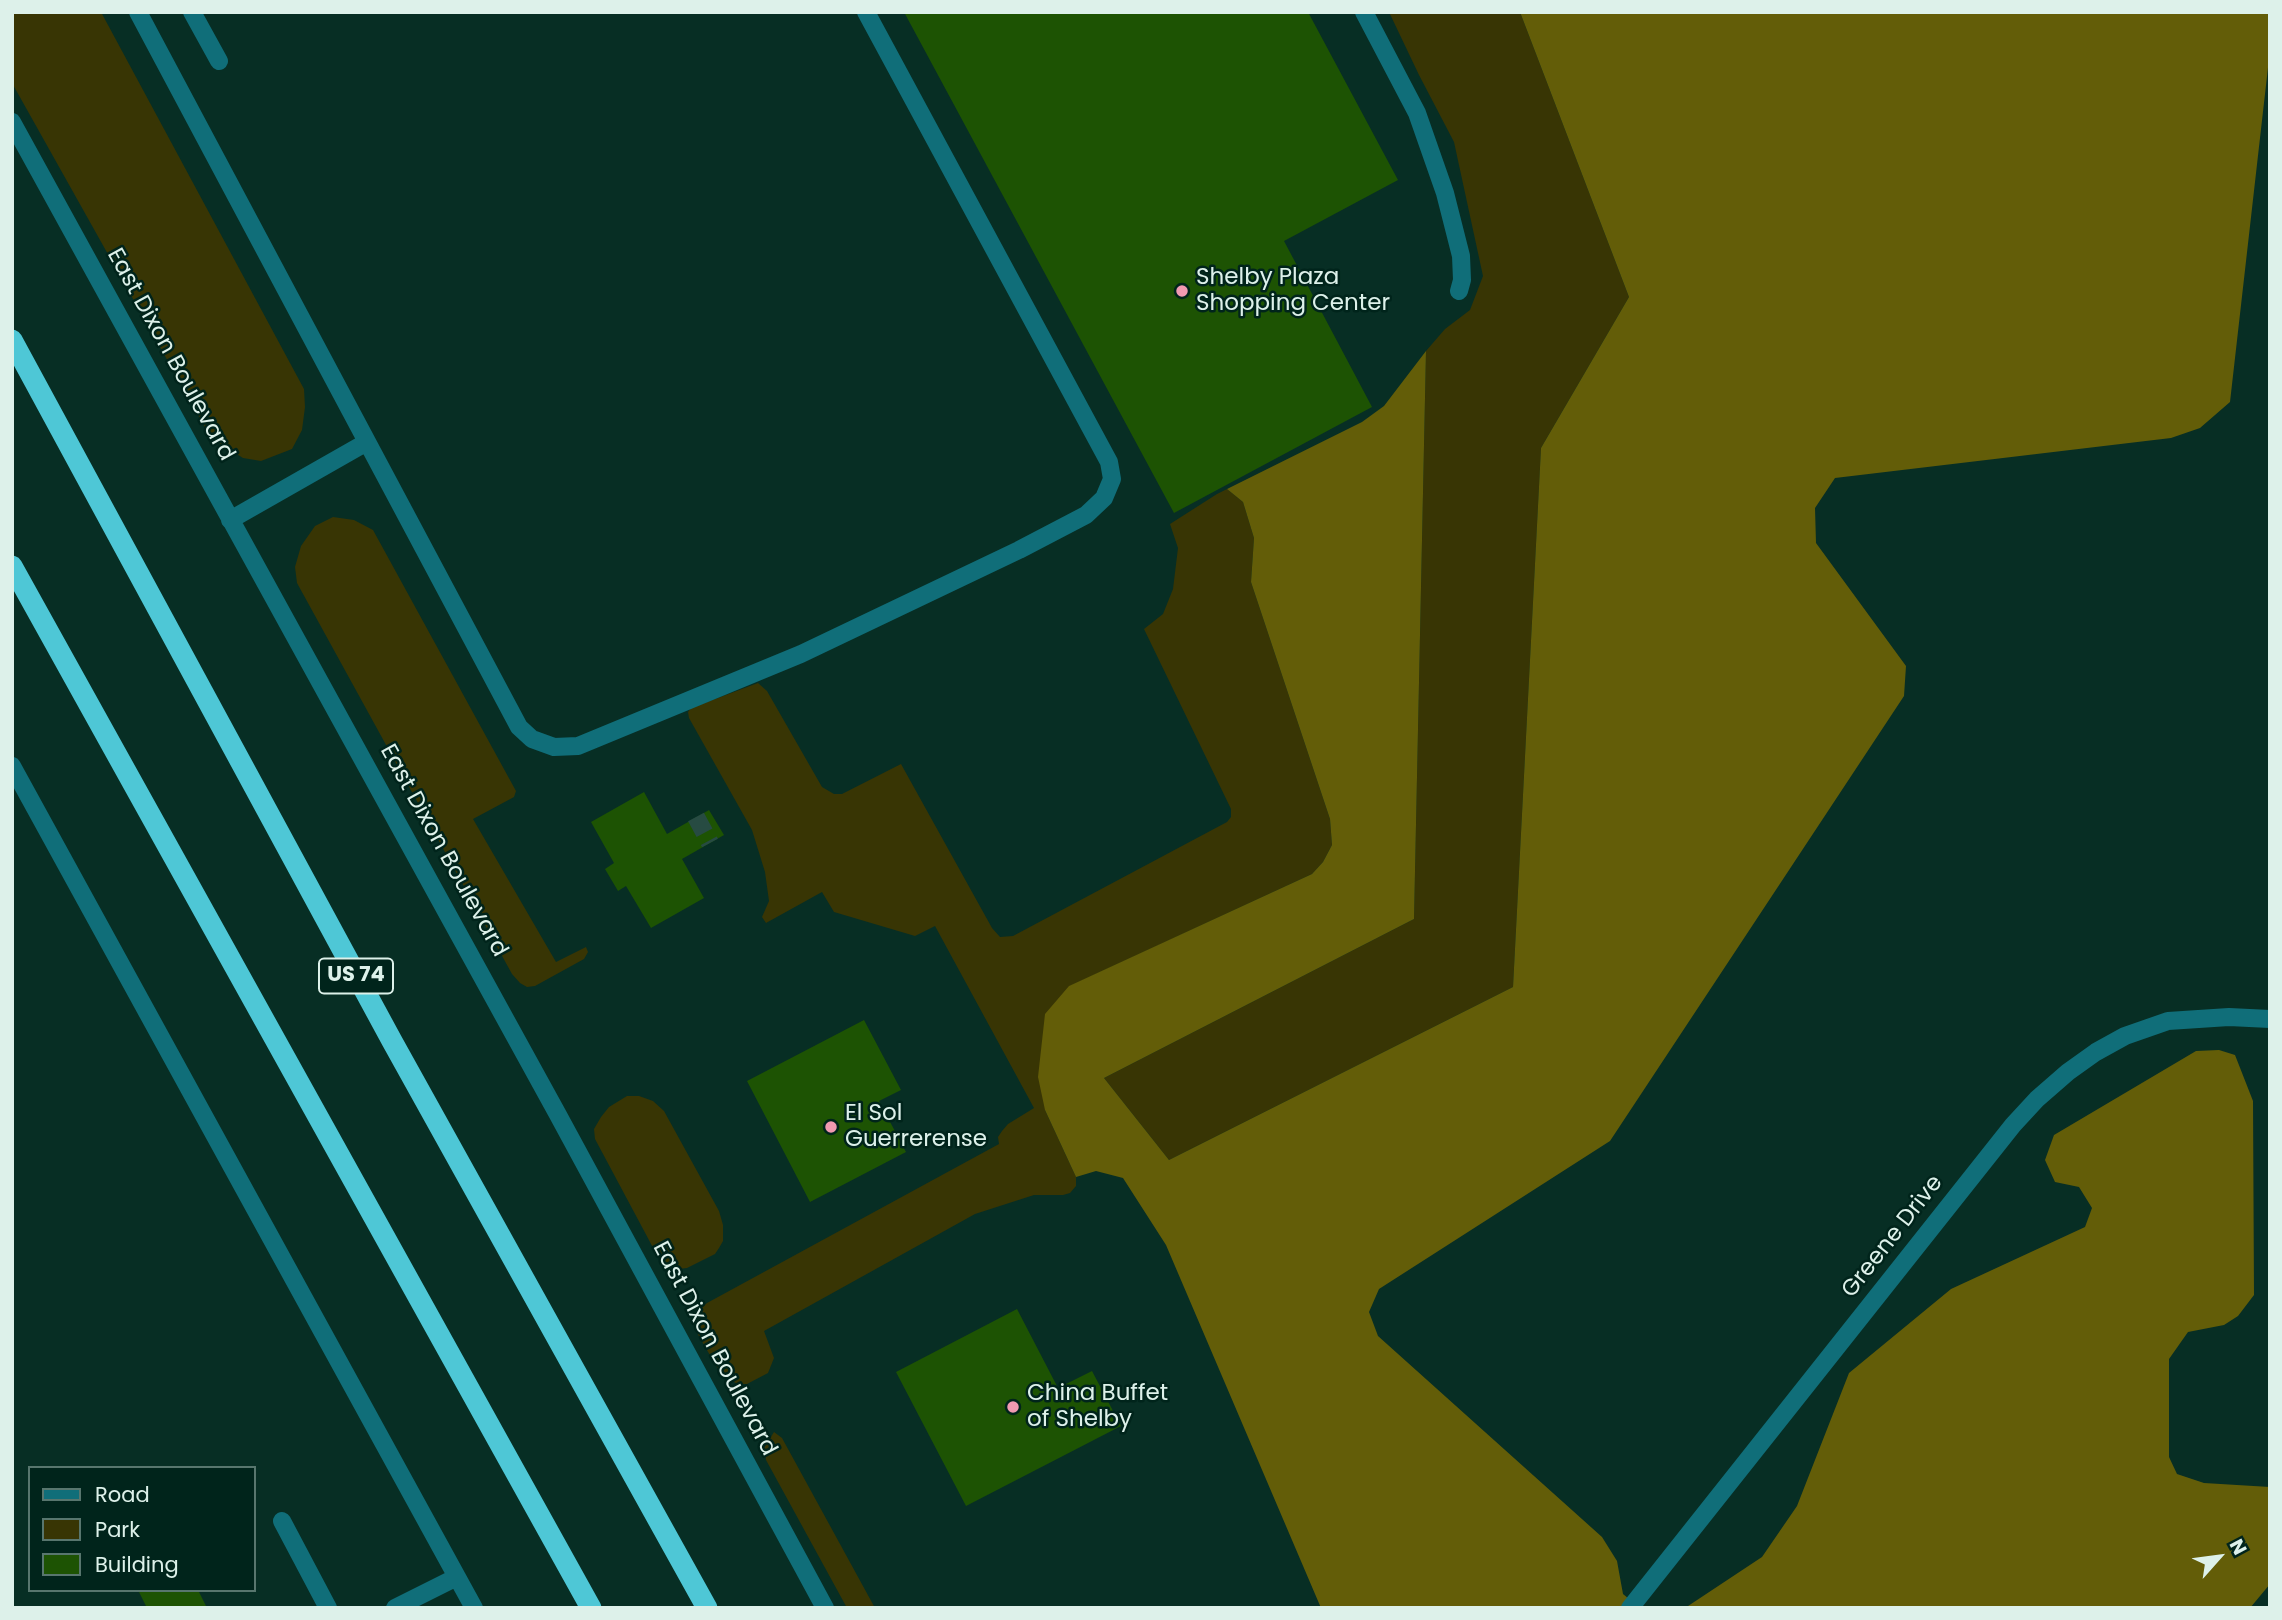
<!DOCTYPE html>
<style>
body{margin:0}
#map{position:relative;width:2282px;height:1620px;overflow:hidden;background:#072e24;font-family:Poppins,sans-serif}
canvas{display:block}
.frame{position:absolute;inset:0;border:14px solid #ddf1ea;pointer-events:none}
.legend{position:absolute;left:28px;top:1466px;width:228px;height:126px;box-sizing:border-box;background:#00241b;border:2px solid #58766e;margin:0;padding:9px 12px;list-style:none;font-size:21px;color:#ddf1ea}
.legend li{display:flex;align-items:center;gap:14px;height:35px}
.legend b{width:35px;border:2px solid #58766e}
.north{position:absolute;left:2184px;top:1522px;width:70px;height:70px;-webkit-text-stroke:5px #00241b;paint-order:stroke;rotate:62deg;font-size:19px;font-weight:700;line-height:28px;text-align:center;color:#ddf1ea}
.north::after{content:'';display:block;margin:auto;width:24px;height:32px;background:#ddf1ea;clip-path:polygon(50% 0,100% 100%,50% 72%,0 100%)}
</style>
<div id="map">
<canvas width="2282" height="1620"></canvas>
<div class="frame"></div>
<ul class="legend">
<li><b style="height:9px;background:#106e79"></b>Road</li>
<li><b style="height:19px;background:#383504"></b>Park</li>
<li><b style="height:19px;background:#1d5303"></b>Building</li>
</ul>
<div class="north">N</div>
</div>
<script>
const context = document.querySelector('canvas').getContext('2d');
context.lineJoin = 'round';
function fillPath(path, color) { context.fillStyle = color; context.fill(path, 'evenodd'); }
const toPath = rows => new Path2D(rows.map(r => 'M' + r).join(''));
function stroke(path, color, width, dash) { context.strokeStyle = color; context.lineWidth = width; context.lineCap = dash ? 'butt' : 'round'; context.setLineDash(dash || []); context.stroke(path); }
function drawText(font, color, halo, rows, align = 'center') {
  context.font = font + ' Poppins,sans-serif'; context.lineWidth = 5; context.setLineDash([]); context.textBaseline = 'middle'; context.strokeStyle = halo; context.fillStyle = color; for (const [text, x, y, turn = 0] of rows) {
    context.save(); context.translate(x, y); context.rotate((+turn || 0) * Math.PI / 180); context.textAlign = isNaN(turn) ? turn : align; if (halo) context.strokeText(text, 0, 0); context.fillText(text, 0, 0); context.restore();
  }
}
fillPath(toPath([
 [12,12,101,12,304,389,305,407,302,430,292,449,261,461,243,458,211,438,12,83],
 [1389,12,1520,12,1629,297,1541,448,1513,987,1169,1160,1104,1078,1414,919,1426,351,1445,329,1470,310,1483,276,1454,142,1419,75],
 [1227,489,1243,502,1254,538,1251,582,1330,819,1332,845,1323,862,1312,874,1070,986,1045,1110,1076,1177,1076,1186,1070,1193,1063,1195,1034,1195,975,1214,764,1331,774,1358,768,1373,747,1384,738,1384,722,1376,696,1331,696,1318,701,1308,707,1303,999,1144,998,1137,1002,1131,1008,1124,1034,1108,935,926,915,936,834,912,822,892,766,923,762,917,769,901,765,872,752,830,689,718,688,712,691,708,758,683,767,691,822,787,834,794,842,794,901,764,992,928,1000,937,1013,936,1227,822,1231,817,1231,809,1144,629,1163,614,1173,589,1178,548,1170,524,1217,494],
 [333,517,354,520,373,530,516,791,514,797,473,819,556,962,586,947,588,952,584,959,535,986,527,987,520,983,512,974,297,583,295,567,301,546,315,526],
 [627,1096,639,1096,653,1101,664,1111,719,1211,723,1225,723,1241,719,1248,715,1254,687,1268,679,1269,670,1266,658,1257,595,1139,594,1129,601,1117,609,1107],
 [774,1432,782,1438,875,1608,847,1608,766,1460,764,1448]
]), '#383504');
fillPath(toPath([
 [1520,12,2270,12,2270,50,2230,402,2200,428,2171,438,1835,478,1815,508,1816,543,1906,666,1904,696,1610,1141,1379,1289,1369,1312,1378,1336,1602,1537,1617,1561,1623,1594,1640,1608,1321,1608,1166,1245,1123,1178,1096,1171,1076,1177,1045,1110,1038,1077,1045,1014,1069,986,1312,874,1323,862,1332,845,1330,819,1251,582,1254,538,1243,502,1227,489,1362,422,1384,406,1426,351,1414,919,1104,1078,1169,1160,1513,987,1541,448,1629,297],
 [2219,1050,2235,1055,2253,1101,2254,1295,2238,1316,2224,1325,2188,1332,2169,1359,2169,1457,2177,1474,2204,1483,2270,1487,2270,1584,2250,1608,1685,1608,1762,1557,1797,1506,1849,1373,1951,1289,2085,1227,2092,1208,2079,1187,2055,1182,2045,1160,2054,1135,2196,1051]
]), '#635d08');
fillPath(toPath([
 [904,12,1308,12,1398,180,1284,241,1372,407,1174,513],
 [644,792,667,834,709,810,724,835,682,859,704,898,651,928,626,886,618,891,605,869,614,863,591,822],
 [864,1020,901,1090,879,1101,906,1152,810,1202,747,1081],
 [1017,1309,1058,1388,1092,1371,1121,1426,966,1506,896,1372],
 [138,1590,198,1590,207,1608,147,1608]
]), '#1d5303');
stroke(toPath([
 [696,817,710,843]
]), '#274b42', 18, [18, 9]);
stroke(toPath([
 [138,12,519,727,532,739,554,747,578,746,801,654,1019,550,1086,515,1104,498,1112,479,1109,462,866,12],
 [192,12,219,61],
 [1364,12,1417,113,1445,193,1461,256,1462,280,1459,291],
 [12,122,557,1113,825,1608],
 [230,520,367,442],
 [12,766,474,1608],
 [282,1521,328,1608],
 [395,1608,457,1577],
 [1630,1608,2013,1125,2037,1099,2068,1072,2096,1052,2125,1036,2168,1021,2229,1017,2270,1019]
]), '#106e79', 18);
stroke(toPath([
 [12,340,392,1041,707,1608],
 [12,566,591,1608]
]), '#4ec7d6', 21);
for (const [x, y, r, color] of [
 [1182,291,7,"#f19ab1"],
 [831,1127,7,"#f19ab1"],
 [1013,1407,7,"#f19ab1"]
]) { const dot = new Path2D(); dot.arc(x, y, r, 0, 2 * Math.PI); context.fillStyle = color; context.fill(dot); stroke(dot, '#00241b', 2.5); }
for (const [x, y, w] of [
 [356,976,74]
]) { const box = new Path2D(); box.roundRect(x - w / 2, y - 17.5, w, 35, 5); context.fillStyle = '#00241b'; context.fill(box); stroke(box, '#ddf1ea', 2); }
drawText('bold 21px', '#ddf1ea', null, [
 ["US 74",356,976]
]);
drawText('23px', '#ddf1ea', '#00241b', [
 ["Shelby Plaza",1196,278],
 ["Shopping Center",1196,304],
 ["El Sol",845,1114],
 ["Guerrerense",845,1140],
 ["China Buffet",1027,1394],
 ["of Shelby",1027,1420]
], 'left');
drawText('23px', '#ddf1ea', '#00241b', [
 ["East Dixon Boulevard",170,355,61],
 ["East Dixon Boulevard",443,851,61],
 ["Greene Drive",1893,1237,-52],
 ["East Dixon Boulevard",714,1349,62]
]);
</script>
